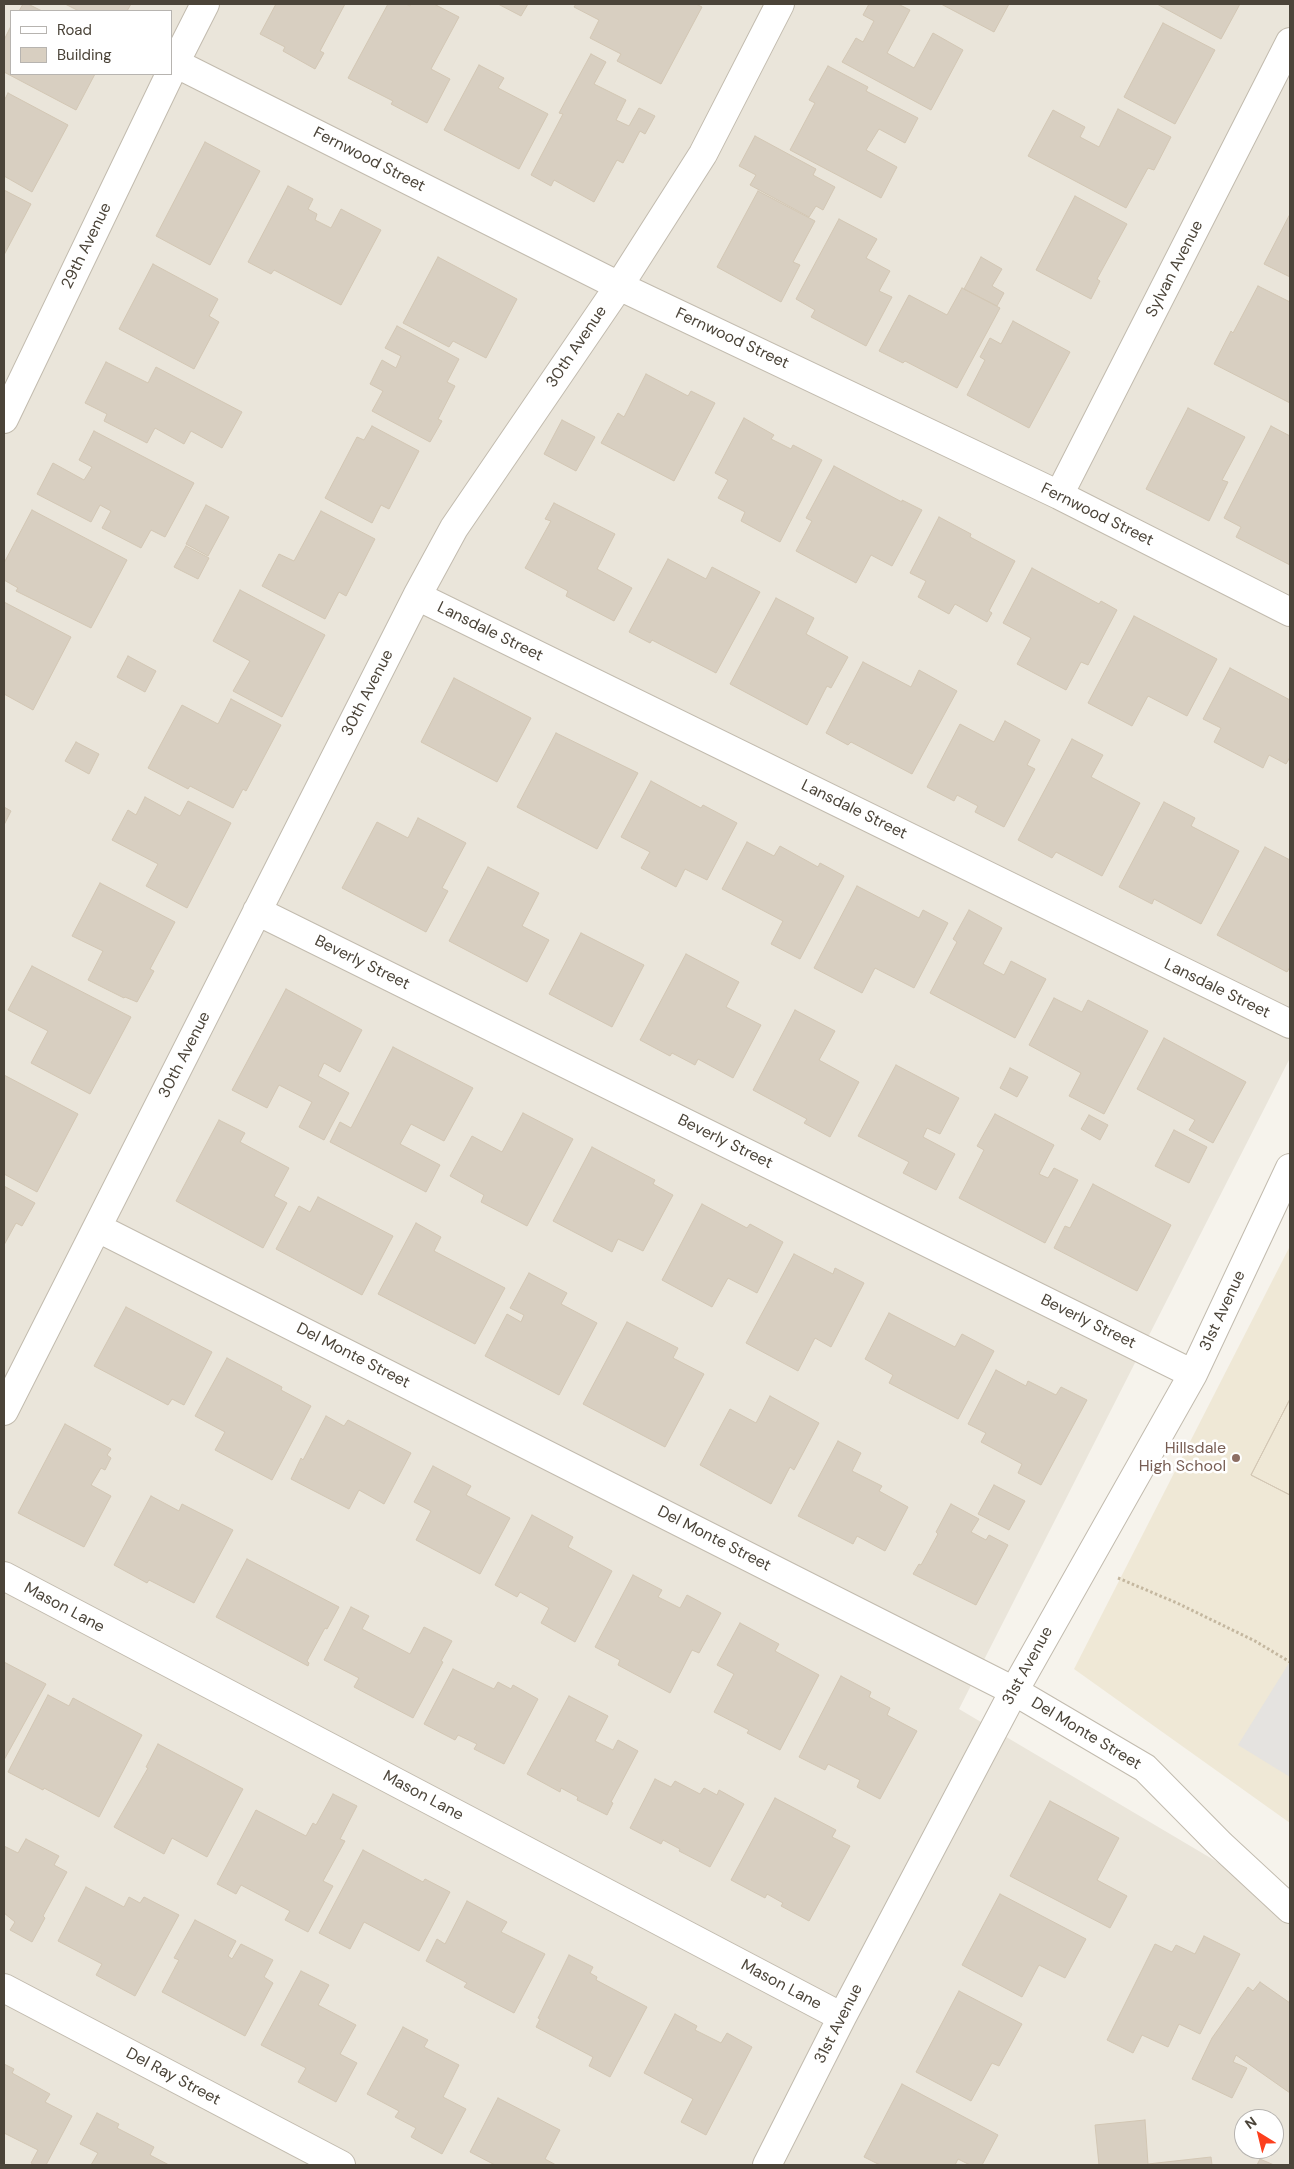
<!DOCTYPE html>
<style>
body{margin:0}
#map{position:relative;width:1294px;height:2169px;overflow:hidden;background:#f6f3ec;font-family:"DM Sans",sans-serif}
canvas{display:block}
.frame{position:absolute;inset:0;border:5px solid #4b4439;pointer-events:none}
.legend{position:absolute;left:10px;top:10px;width:162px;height:65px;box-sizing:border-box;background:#fff;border:1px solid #b7b4b0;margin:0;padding:6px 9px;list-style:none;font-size:15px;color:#4b4439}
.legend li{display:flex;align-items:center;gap:10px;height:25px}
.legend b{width:25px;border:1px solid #b7b4b0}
.north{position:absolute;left:1234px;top:2109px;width:50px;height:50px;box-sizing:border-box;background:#fff;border:1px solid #b7b4b0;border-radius:50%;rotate:324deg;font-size:14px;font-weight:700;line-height:20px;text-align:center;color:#4b4439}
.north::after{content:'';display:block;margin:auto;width:18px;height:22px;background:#fc3f1d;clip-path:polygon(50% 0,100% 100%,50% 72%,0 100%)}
</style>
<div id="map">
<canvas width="1294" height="2169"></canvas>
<div class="frame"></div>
<ul class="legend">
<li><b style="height:6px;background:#fff"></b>Road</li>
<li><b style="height:14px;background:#d8cfc1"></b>Building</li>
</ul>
<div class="north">N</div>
</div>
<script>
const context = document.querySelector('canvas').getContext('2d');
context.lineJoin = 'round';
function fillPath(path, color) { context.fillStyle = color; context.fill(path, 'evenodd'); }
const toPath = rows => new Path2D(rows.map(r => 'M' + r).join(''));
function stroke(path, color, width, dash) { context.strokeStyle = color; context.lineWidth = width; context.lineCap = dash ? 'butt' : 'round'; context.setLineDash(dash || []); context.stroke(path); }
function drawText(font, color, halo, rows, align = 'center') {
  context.font = font + ' "DM Sans",sans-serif'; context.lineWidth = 5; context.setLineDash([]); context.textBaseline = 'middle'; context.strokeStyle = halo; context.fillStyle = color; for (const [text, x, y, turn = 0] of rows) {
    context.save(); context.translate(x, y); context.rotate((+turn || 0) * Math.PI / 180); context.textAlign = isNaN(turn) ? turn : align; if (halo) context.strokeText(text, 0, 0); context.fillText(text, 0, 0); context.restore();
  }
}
fillPath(toPath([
 [4,4,1290,4,1290,1058,959,1709,1290,1905,1290,2165,4,2165],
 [11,11,171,11,171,74,11,74],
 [1244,2119,1274,2119,1274,2149,1244,2149]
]), '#eae5da');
fillPath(toPath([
 [1290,1246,1290,1823,1074,1669]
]), '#efe8d6');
fillPath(toPath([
 [1289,1663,1290,1664,1290,1777,1238,1745]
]), '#e5e3e0');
const building = toPath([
 [23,4,28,4,42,11,19,11,23,4],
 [65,4,131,4,127,11,79,11,65,4],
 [276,4,345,4,320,51,324,53,315,69,283,51,285,47,260,34,276,4],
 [388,4,406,4,410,6,411,4,434,4,459,17,431,69,450,79,427,123,391,104,393,101,348,78,388,4],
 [498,4,528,4,521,16,498,4],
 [576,4,696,4,702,7,661,84,617,61,621,54,590,38,599,20,574,7,576,4],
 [869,4,898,4,910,10,887,53,914,68,933,33,963,50,931,110,842,62,856,38,863,42,874,21,863,15,869,4],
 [941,4,1009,4,994,32,941,4],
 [1157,4,1240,4,1221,39,1157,4],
 [1163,23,1215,50,1175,124,1124,97,1163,23],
 [11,26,11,74,95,74,76,110,4,72,4,40,11,26],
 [591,54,606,62,594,84,626,100,616,120,629,126,639,108,655,116,645,134,640,131,623,163,617,160,594,202,554,180,551,186,531,175,563,114,559,113,591,54],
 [479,65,504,78,498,88,548,114,519,169,444,130,479,65],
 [828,66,868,87,866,91,918,118,905,143,879,129,866,150,897,167,881,198,790,150,815,103,809,100,828,66],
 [8,93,68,125,32,192,4,176,4,101,8,93],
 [1118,109,1171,137,1154,170,1148,168,1126,208,1028,156,1053,110,1085,127,1080,137,1099,147,1118,109],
 [755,136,816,169,813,175,835,187,823,210,816,206,809,217,750,185,756,175,739,166,755,136],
 [205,142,260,171,210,265,156,236,205,142],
 [288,186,313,199,308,209,317,214,315,220,331,228,341,209,381,230,341,305,274,270,271,274,248,262,288,186],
 [4,190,31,204,4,255,4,190],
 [758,191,815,221,793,262,800,265,781,302,717,267,758,191],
 [1075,196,1127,224,1097,279,1100,281,1091,299,1036,270,1075,196],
 [1290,214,1290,277,1264,264,1290,214],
 [839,219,877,239,866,258,890,271,879,291,892,297,866,346,811,317,815,310,796,299,839,219],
 [438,257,517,299,486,358,453,341,449,347,403,323,438,257],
 [981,257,1002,269,992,286,1004,293,997,306,964,289,981,257],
 [153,264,218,299,209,316,219,322,194,369,119,329,153,264],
 [1258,286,1290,302,1290,403,1214,364,1231,331,1233,333,1258,286],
 [962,288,1000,308,957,388,905,361,903,363,879,351,909,295,947,315,962,288],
 [1013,321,1070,352,1029,428,967,395,985,360,980,357,990,338,1001,344,1013,321],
 [397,326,459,359,447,382,455,386,438,419,442,421,430,442,372,411,383,391,370,384,382,360,396,368,401,356,385,348,397,326],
 [106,362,148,383,156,367,242,412,222,448,191,431,184,444,155,428,147,443,104,421,107,414,85,403,106,362],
 [646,374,688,396,691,391,715,403,674,481,601,443,618,413,624,417,646,374],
 [1188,408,1245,437,1222,480,1228,482,1209,521,1146,489,1188,408],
 [744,418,774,435,771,439,791,449,793,445,822,460,780,542,741,521,745,512,718,498,728,480,715,473,744,418],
 [562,420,595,437,576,471,544,454,562,420],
 [372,426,419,451,389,509,381,505,372,523,325,498,357,437,364,440,372,426],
 [1271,426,1290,436,1290,565,1236,537,1241,527,1224,518,1271,426],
 [94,431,194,483,165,537,151,530,141,548,102,528,111,511,100,505,91,522,37,494,53,463,84,480,92,467,79,460,94,431],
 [834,466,902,502,902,500,922,510,892,566,871,555,856,583,796,551,812,521,806,518,834,466],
 [554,503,615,534,597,569,632,588,614,621,566,596,568,591,525,568,551,521,545,519,554,503],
 [206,505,229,517,208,556,186,544,206,505],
 [32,510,127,560,91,628,16,591,18,588,4,580,4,563,32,510],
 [321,511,375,539,346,596,339,592,325,619,262,586,279,554,294,561,321,511],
 [939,517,971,534,970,537,1015,561,989,611,992,613,987,622,955,604,949,614,918,597,926,581,910,573,939,517],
 [186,546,209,558,198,579,174,567,186,546],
 [668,559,706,579,712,567,760,592,716,673,652,640,650,643,629,632,668,559],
 [1032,568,1099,604,1101,601,1117,610,1088,665,1081,662,1066,690,1017,664,1031,638,1003,623,1032,568],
 [240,590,325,635,282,717,233,691,250,661,213,641,240,590],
 [776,598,814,618,806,634,848,657,831,688,827,686,807,725,730,684,776,598],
 [4,602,71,637,33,710,4,694,4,602],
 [1134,616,1217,659,1187,716,1148,696,1132,726,1088,703,1134,616],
 [128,656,156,671,145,692,117,677,128,656],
 [863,662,911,687,919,670,957,691,912,774,851,742,848,745,826,733,863,662],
 [1230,668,1290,700,1290,757,1286,764,1269,755,1263,768,1214,742,1221,728,1203,719,1230,668],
 [454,678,531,718,497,782,421,742,454,678],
 [231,699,281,725,246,791,243,789,233,808,190,786,188,789,148,768,182,705,218,724,231,699],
 [1005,721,1040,740,1027,765,1035,769,1004,827,975,812,978,806,957,795,954,801,927,787,960,724,994,742,1005,721],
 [556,733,638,773,597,849,517,807,556,733],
 [1072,739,1103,755,1091,777,1140,803,1102,876,1056,852,1052,858,1018,840,1072,739],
 [76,742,99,754,89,774,65,761,76,742],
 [651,781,701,808,703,805,737,823,707,880,685,869,676,887,641,868,650,852,621,837,651,781],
 [145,797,180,816,188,801,231,823,187,908,146,886,158,864,112,840,128,810,136,815,145,797],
 [1164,802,1195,818,1191,826,1239,851,1201,924,1154,899,1152,904,1119,887,1164,802],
 [4,807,11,811,4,825,4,807],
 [418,818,466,843,442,888,448,891,426,932,342,888,377,822,408,838,418,818],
 [747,842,774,856,780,846,818,867,820,863,844,876,800,959,771,944,783,921,722,889,747,842],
 [1265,847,1290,860,1290,967,1287,972,1217,935,1265,847],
 [488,867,539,893,522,926,549,940,527,982,449,941,488,867],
 [100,883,175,922,150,969,154,971,137,1002,125,997,124,998,88,980,103,951,72,936,100,883],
 [857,886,919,918,923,910,948,923,914,988,875,968,862,993,814,968,857,886],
 [969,910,1002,928,983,964,1004,975,1011,961,1046,979,1015,1038,930,993,957,942,953,939,969,910],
 [581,933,644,965,612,1027,549,994,581,933],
 [686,954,739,982,726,1007,761,1025,733,1078,698,1059,695,1065,672,1053,670,1056,640,1040,686,954],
 [32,966,131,1017,90,1094,31,1063,48,1031,8,1010,32,966],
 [286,989,362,1030,340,1072,324,1063,318,1076,349,1093,324,1140,299,1127,312,1102,279,1085,267,1108,232,1090,286,989],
 [1054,998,1082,1012,1088,1000,1148,1031,1104,1114,1069,1096,1081,1073,1029,1045,1054,998],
 [795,1010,835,1031,819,1060,859,1082,830,1137,804,1123,807,1119,753,1090,795,1010],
 [1164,1038,1246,1082,1213,1143,1189,1130,1195,1120,1137,1089,1164,1038],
 [393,1047,473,1088,444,1141,411,1124,400,1144,440,1165,426,1192,330,1142,340,1122,351,1128,393,1047],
 [896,1065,959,1098,940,1134,927,1128,923,1137,955,1154,936,1190,903,1173,909,1162,858,1136,896,1065],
 [1010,1068,1028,1077,1017,1097,1000,1088,1010,1068],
 [4,1075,78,1114,37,1192,4,1174,4,1075],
 [523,1113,573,1139,527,1226,481,1202,484,1195,450,1176,472,1136,502,1152,523,1113],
 [995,1114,1054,1145,1039,1174,1048,1178,1054,1168,1078,1180,1045,1243,959,1198,984,1150,977,1146,995,1114],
 [1089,1115,1108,1125,1100,1140,1081,1129,1089,1115],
 [219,1120,245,1133,240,1142,289,1168,274,1196,287,1203,263,1248,176,1201,219,1120],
 [1174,1130,1207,1147,1189,1183,1155,1166,1174,1130],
 [592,1147,655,1180,653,1184,673,1195,643,1251,618,1239,612,1252,553,1221,592,1147],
 [1093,1184,1171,1225,1137,1291,1054,1248,1065,1226,1070,1228,1093,1184],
 [4,1186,35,1203,22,1226,16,1223,4,1245,4,1186],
 [318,1197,393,1236,362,1295,276,1249,299,1206,310,1212,318,1197],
 [702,1204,747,1228,750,1224,783,1242,757,1293,728,1278,712,1307,662,1280,702,1204],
 [416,1223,441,1237,434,1251,505,1288,475,1344,378,1294,416,1223],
 [794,1254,833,1274,835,1268,864,1283,831,1347,815,1338,798,1371,746,1343,794,1254],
 [529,1273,567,1293,561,1304,597,1323,559,1395,485,1356,507,1314,521,1322,524,1315,510,1308,529,1273],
 [126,1307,212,1352,184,1405,172,1399,168,1405,94,1366,126,1307],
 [889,1313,955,1347,962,1334,994,1351,958,1419,889,1383,893,1375,865,1359,889,1313],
 [627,1322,678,1348,673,1358,704,1374,665,1447,583,1404,627,1322],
 [227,1358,282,1387,281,1390,311,1406,272,1480,215,1450,225,1432,195,1416,227,1358],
 [996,1370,1026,1386,1028,1381,1056,1395,1061,1387,1087,1400,1041,1485,1018,1473,1022,1464,981,1442,986,1433,968,1424,996,1370],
 [770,1396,819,1423,794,1470,790,1467,771,1504,700,1465,730,1409,756,1423,770,1396],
 [1290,1399,1290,1495,1251,1475,1290,1399],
 [1290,1399,1290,1495,1251,1475,1290,1399],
 [326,1416,344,1426,348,1420,411,1453,384,1504,359,1490,349,1509,291,1479,301,1458,303,1460,326,1416],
 [65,1424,111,1449,107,1455,111,1458,105,1470,101,1468,91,1485,111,1496,84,1547,18,1513,65,1424],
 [838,1441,861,1453,852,1471,882,1486,879,1491,908,1507,885,1551,857,1536,853,1544,798,1516,838,1441],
 [433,1466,471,1486,466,1495,510,1518,480,1574,416,1540,431,1511,414,1502,433,1466],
 [994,1485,1025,1501,1009,1530,978,1514,994,1485],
 [151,1496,179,1511,182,1504,233,1530,194,1603,149,1580,147,1583,114,1565,151,1496],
 [951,1504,979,1519,971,1532,986,1540,989,1535,1008,1545,976,1605,913,1574,919,1564,921,1565,938,1534,936,1532,951,1504],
 [532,1515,573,1537,568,1547,612,1571,575,1642,541,1623,549,1608,520,1592,517,1597,495,1585,532,1515],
 [247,1559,339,1607,327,1629,325,1628,307,1661,309,1663,308,1666,216,1617,247,1559],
 [633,1575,662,1590,658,1597,680,1608,687,1595,721,1613,699,1653,692,1650,670,1693,618,1665,620,1660,595,1647,633,1575],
 [351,1607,369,1616,362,1629,410,1654,424,1627,452,1641,441,1661,443,1662,413,1718,354,1687,359,1678,324,1660,351,1607],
 [740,1623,779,1644,775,1651,819,1675,780,1750,747,1733,749,1730,714,1712,734,1674,717,1665,740,1623],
 [4,1662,46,1684,4,1760,4,1662],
 [453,1669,494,1689,498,1682,511,1689,513,1685,538,1699,504,1764,474,1749,477,1744,458,1735,455,1740,424,1724,453,1669],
 [841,1676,871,1692,869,1697,890,1708,887,1715,917,1731,880,1799,857,1787,860,1780,828,1764,825,1770,799,1757,841,1676],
 [48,1695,69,1706,73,1698,142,1735,99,1817,44,1788,43,1790,8,1772,48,1695],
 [569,1696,608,1716,595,1741,613,1750,618,1740,638,1751,611,1802,613,1803,607,1815,577,1800,578,1797,561,1788,560,1792,527,1774,569,1696],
 [158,1744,243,1789,207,1857,172,1838,164,1854,114,1827,148,1768,146,1767,158,1744],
 [655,1779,671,1787,675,1781,700,1794,704,1788,717,1795,719,1790,744,1804,710,1867,679,1851,680,1849,663,1840,661,1844,630,1828,655,1779],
 [333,1794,357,1806,340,1839,345,1841,323,1881,333,1886,308,1932,285,1920,290,1911,241,1885,236,1894,217,1884,256,1810,306,1836,313,1823,316,1825,333,1794],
 [775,1798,836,1830,832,1837,850,1846,809,1921,781,1906,783,1903,767,1894,765,1898,731,1880,775,1798],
 [1050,1801,1119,1838,1097,1880,1127,1896,1110,1928,1010,1876,1050,1801],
 [26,1839,59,1856,54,1865,67,1872,43,1916,45,1918,32,1942,10,1930,15,1922,4,1913,4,1846,18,1853,26,1839],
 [363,1850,423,1882,425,1879,450,1892,419,1951,364,1922,350,1949,319,1933,363,1850],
 [86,1887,124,1907,129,1897,140,1903,144,1897,179,1915,135,1996,96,1975,102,1964,58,1941,86,1887],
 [1000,1894,1086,1939,1065,1978,1039,1965,1022,1997,962,1965,1000,1894],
 [467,1901,507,1922,501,1932,545,1954,514,2013,464,1987,467,1983,426,1961,437,1939,445,1944,467,1901],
 [195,1920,236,1941,228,1956,232,1959,241,1944,273,1960,264,1977,273,1983,245,2036,162,1992,179,1960,174,1958,195,1920],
 [1204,1936,1240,1954,1200,2034,1179,2024,1168,2047,1142,2035,1133,2053,1107,2040,1155,1944,1172,1952,1176,1945,1195,1954,1204,1936],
 [569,1955,593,1967,590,1973,597,1977,596,1980,647,2007,610,2077,589,2066,593,2057,536,2027,540,2019,538,2018,569,1955],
 [301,1971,329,1985,318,2005,356,2025,340,2054,357,2063,336,2102,298,2082,306,2068,261,2045,301,1971],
 [1260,1982,1290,2003,1290,2093,1236,2055,1233,2062,1247,2068,1232,2098,1192,2079,1212,2038,1248,1987,1253,1991,1260,1982],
 [959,1991,1022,2024,999,2066,992,2063,971,2101,916,2072,959,1991],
 [675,2014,697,2026,695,2030,721,2043,727,2033,752,2047,706,2135,681,2122,693,2099,644,2073,675,2014],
 [403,2027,428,2040,424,2047,459,2065,443,2097,466,2109,442,2154,411,2137,416,2128,395,2117,399,2111,367,2094,403,2027],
 [4,2064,14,2069,12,2073,50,2094,45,2102,72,2116,46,2165,35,2165,31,2163,38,2150,4,2133,4,2064],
 [902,2084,998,2135,982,2165,970,2165,958,2159,955,2165,880,2165,864,2157,902,2084],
 [498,2098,560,2130,545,2159,556,2165,495,2165,470,2152,498,2098],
 [97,2113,119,2124,117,2128,154,2147,150,2155,169,2165,91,2165,98,2153,80,2144,97,2113],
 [1145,2120,1148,2164,1211,2157,1212,2165,1099,2165,1095,2125,1145,2120],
 [1260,2159,1274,2165,1257,2165,1260,2159]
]);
fillPath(building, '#d8cfc1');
stroke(building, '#d3c7b4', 1);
const minor = toPath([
 [175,63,619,286,1059,495,1290,612],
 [171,71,205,4],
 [4,419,170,74],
 [1059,495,1290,42],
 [417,596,1290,1024],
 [257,911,1193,1374],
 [98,1228,1014,1691,1145,1768,1221,1845,1290,1909],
 [4,1411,417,596,454,528,619,286,703,154,780,4],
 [4,1576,842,2017],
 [4,1988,341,2165],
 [767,2165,842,2017,1014,1691,1193,1374,1290,1168]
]);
stroke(minor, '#c2bbae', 30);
stroke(toPath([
 [1118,1578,1177,1603,1255,1641,1290,1662]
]), '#c4b79f', 3, [2.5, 2.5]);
stroke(minor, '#fff', 28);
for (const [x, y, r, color] of [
 [1236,1458,5,"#8d6e63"]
]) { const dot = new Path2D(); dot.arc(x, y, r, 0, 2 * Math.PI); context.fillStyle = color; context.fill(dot); stroke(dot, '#fff', 2); }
drawText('16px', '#4b4439', '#fff', [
 ["Fernwood Street",369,160,27],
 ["29th Avenue",87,246,-64],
 ["Sylvan Avenue",1175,269,-63],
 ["Fernwood Street",732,339,25],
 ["30th Avenue",577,347,-56],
 ["Fernwood Street",1097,515,26],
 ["Lansdale Street",490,632,26],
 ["30th Avenue",368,693,-63],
 ["Lansdale Street",854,810,26],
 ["Beverly Street",362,963,26],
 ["Lansdale Street",1217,989,26],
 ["30th Avenue",185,1055,-63],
 ["Beverly Street",725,1142,26],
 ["31st Avenue",1223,1311,-65],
 ["Beverly Street",1088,1322,26],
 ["Del Monte Street",353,1356,27],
 ["Del Monte Street",714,1539,27],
 ["Mason Lane",64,1608,28],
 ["31st Avenue",1028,1666,-61],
 ["Del Monte Street",1086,1734,31],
 ["Mason Lane",423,1796,28],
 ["Mason Lane",781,1985,28],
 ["31st Avenue",839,2024,-63],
 ["Del Ray Street",173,2077,28]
]);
drawText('16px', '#785e54', '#fff', [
 ["Hillsdale",1226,1449],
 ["High School",1226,1467]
], 'right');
</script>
